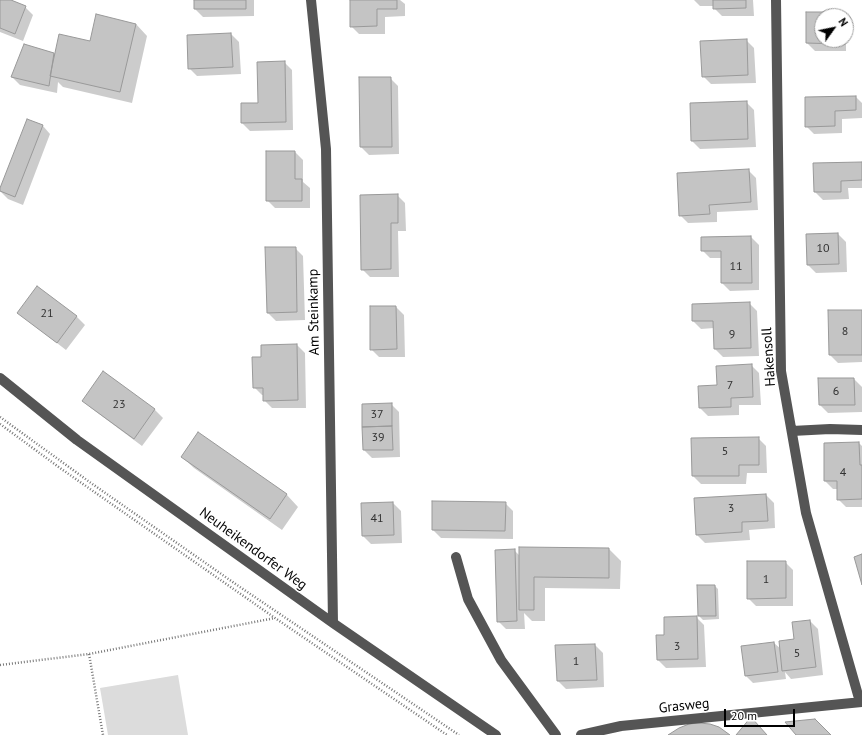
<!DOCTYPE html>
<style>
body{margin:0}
#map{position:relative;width:862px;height:735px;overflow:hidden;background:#fff;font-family:"PT Sans",sans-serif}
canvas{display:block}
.north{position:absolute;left:814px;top:8px;width:40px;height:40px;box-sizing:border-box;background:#fff;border:1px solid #999;border-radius:50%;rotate:57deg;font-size:11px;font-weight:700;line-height:16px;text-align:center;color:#000}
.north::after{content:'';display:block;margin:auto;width:14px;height:18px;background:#000;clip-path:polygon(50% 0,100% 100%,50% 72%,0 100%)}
.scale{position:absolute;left:724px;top:709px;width:71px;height:18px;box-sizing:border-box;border:2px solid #000;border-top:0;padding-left:5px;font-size:12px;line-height:14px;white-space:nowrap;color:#000;-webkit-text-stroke:3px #fff;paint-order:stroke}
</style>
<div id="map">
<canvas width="862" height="735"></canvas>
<div class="north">N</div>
<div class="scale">20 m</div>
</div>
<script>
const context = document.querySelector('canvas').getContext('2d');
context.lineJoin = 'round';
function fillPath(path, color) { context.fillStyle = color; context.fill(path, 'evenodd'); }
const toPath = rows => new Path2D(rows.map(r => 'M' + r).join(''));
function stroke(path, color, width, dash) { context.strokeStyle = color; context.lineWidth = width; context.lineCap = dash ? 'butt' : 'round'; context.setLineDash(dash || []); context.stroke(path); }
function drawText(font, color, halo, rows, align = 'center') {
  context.font = font + ' "PT Sans",sans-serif'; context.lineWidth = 3; context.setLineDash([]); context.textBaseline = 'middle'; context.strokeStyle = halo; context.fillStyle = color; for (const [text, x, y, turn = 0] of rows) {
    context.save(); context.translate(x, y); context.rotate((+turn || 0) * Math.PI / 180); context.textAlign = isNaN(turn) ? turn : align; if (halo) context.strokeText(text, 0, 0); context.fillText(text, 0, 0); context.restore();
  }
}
fillPath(toPath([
 [178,675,188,735,108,735,100,688]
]), '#dcdcdc');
fillPath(toPath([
 [0,0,8,0,25,7,33,15,23,41,0,32],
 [195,0,254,0,254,16,203,17,195,9],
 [351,0,400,0,405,4,405,16,385,17,385,34,359,34,351,26],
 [694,0,753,0,754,16,722,16,714,8,714,6,700,6],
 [807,13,838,13,841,16,822,16,822,40,846,40,846,21,846,51,815,51,807,43],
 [136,24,147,36,132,103,63,87,58,82,57,93,20,85,12,77,25,45,54,53,56,55],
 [231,34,239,42,241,74,197,76,189,68],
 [746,40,754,48,756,83,711,84,703,76],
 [284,62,292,70,293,130,250,131,242,123,259,104],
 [390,78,398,86,399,154,369,155,361,147],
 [856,97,862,103,862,118,842,119,842,133,814,134,806,126],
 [746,102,754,110,756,147,700,149,692,141],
 [43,126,50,134,23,205,8,199,0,191],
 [295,152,303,160,303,182,310,188,310,208,275,208,267,200],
 [862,163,862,188,848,188,849,199,823,200,815,192],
 [748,170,756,178,758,210,717,212,717,222,688,223,680,215],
 [397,195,405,203,406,231,398,231,399,277,370,277,362,269],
 [838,234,846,242,847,272,816,273,808,265,807,235],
 [751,237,759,245,759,290,730,291,722,283,722,258,710,258,702,250],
 [295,248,303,256,305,320,276,321,268,313],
 [37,288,77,317,85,325,66,350,27,320,19,312],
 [749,303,757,311,759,356,723,357,715,349,714,328,701,329,693,321],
 [396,307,404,315,405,357,379,357,371,349],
 [862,311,862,362,838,363,830,355],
 [297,345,305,353,306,408,272,408,264,400,264,395,262,395,254,387],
 [751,365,759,373,761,405,739,405,739,415,708,416,700,408,718,386],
 [104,372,155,410,163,418,142,446,91,408,83,401],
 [854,379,862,387,862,412,828,413,820,405],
 [391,404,399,412,400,457,372,458,364,450],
 [198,434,287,495,298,507,282,530,194,468,182,457],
 [758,438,766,446,767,473,747,473,746,484,701,484,693,476],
 [859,443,862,446,862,507,846,507,838,499,838,489,833,489,825,481],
 [766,495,774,503,775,528,749,530,750,540,705,543,697,535],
 [393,503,401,511,402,543,371,544,363,536],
 [505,503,513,511,513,539,441,538,433,530],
 [609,549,621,561,620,589,545,588,545,621,532,621,524,613,525,629,506,629,498,621,514,550,520,556],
 [785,562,793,570,793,606,756,606,748,598],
 [698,586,715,586,718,589,719,619,703,620,699,616],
 [696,617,704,625,706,667,666,668,658,660,657,636,665,636],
 [810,621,818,629,823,675,791,679,785,672,786,679,753,683,745,675,774,643,781,649,795,640],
 [595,645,603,653,604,687,566,689,558,681]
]), '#0003');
const building = toPath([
 [0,0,11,0,26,6,15,34,0,28,0,0],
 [194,0,246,0,246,9,194,9,194,0],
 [350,0,397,0,397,9,377,9,377,26,350,27,350,0],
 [713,0,746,0,746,8,713,9,713,0],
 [806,12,839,12,839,16,822,16,822,40,839,40,839,44,806,43,806,12],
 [96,14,136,24,120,92,50,76,59,34,90,41,96,14],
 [231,33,233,67,188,69,187,35,231,33],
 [747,39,748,75,702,77,700,41,747,39],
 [24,44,54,53,49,86,11,77,24,44],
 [285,61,286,122,241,123,241,103,258,103,257,62,285,61],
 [359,77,391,77,392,147,360,147,359,77],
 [856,96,856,110,835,111,835,126,805,127,805,97,856,96],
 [747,101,748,139,691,141,690,103,747,101],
 [27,119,43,125,15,197,0,191,0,188,27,119],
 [266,151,295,151,295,179,302,179,302,201,266,201,266,151],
 [862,162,862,180,841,181,841,192,814,192,813,163,862,162],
 [749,169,751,202,709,205,710,214,679,216,677,173,749,169],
 [398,194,398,223,391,223,391,269,361,270,360,195,398,194],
 [838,233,839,264,807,265,806,234,838,233],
 [751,236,752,283,721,283,721,251,701,251,701,237,751,236],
 [265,247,296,247,297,312,267,313,265,247],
 [37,286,77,316,57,343,17,313,37,286],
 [750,302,751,348,714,349,713,321,692,321,692,304,750,302],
 [370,306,396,306,397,349,370,350,370,306],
 [828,310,862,310,862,355,829,355,828,310],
 [297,344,298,400,263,401,263,388,253,388,252,357,261,357,261,345,297,344],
 [752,364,753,397,731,398,731,407,699,408,698,386,717,385,716,366,752,364],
 [103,371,155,409,134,439,82,401,103,371],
 [818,378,854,378,855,405,819,405,818,378],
 [392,403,392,426,362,427,362,404,392,403],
 [392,426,393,450,363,450,362,427,392,426],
 [198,432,287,494,270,519,181,457,198,432],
 [759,437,759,465,739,465,739,476,692,476,691,438,759,437],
 [859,442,860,465,862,465,862,499,837,500,837,481,824,481,824,443,859,442],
 [766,494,768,521,742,522,742,532,696,535,694,498,766,494],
 [432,501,506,502,505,531,432,530,432,501],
 [393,502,394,535,362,536,361,503,393,502],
 [519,547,609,548,609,578,534,577,534,610,519,610,519,547],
 [515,549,517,621,497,622,495,550,515,549],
 [862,554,862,585,854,557,862,554],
 [747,561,786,561,786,598,747,599,747,561],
 [697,585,715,585,716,616,698,616,697,585],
 [697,616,698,659,657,660,656,635,664,635,664,617,697,616],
 [810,620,816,667,782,671,779,641,794,639,792,622,810,620],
 [774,642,778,672,745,676,741,646,774,642],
 [595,644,597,680,557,681,555,645,595,644],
 [751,717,767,735,736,735,751,717],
 [815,719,831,735,796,735,785,722,815,719],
 [699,723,710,724,719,727,730,735,668,735,679,728,689,724,699,723]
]);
fillPath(building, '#c4c4c4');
stroke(building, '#999', 1);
stroke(toPath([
 [0,417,91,483,237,585,459,735],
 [0,424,60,468,275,618,447,735],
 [89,654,103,735],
 [0,665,89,654,275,618]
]), '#777', 2.5, [1, 2]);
stroke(toPath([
 [311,0,326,149,333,623],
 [776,0,781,371,806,513,860,702],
 [0,378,77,440,333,623,496,735],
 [792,431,830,429,862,430],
 [456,557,468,599,501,660,556,735],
 [581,735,621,726,862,702]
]), '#555', 10);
drawText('12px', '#313131', null, [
 ["10",823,249],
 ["11",736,267],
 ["21",47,314],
 ["8",845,332],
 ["9",732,335],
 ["7",730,386],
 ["6",836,392],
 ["23",119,405],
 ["37",377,415],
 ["39",378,438],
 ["5",725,452],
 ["4",843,473],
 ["3",731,509],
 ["41",377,519],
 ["1",766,580],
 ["3",677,647],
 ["5",797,654],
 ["1",576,662]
]);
drawText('14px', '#000', '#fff', [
 ["Am Steinkamp",314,312,-91],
 ["Hakensoll",769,357,-94],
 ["Neuheikendorfer Weg",253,549,36],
 ["Grasweg",684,706,-6]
]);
</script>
